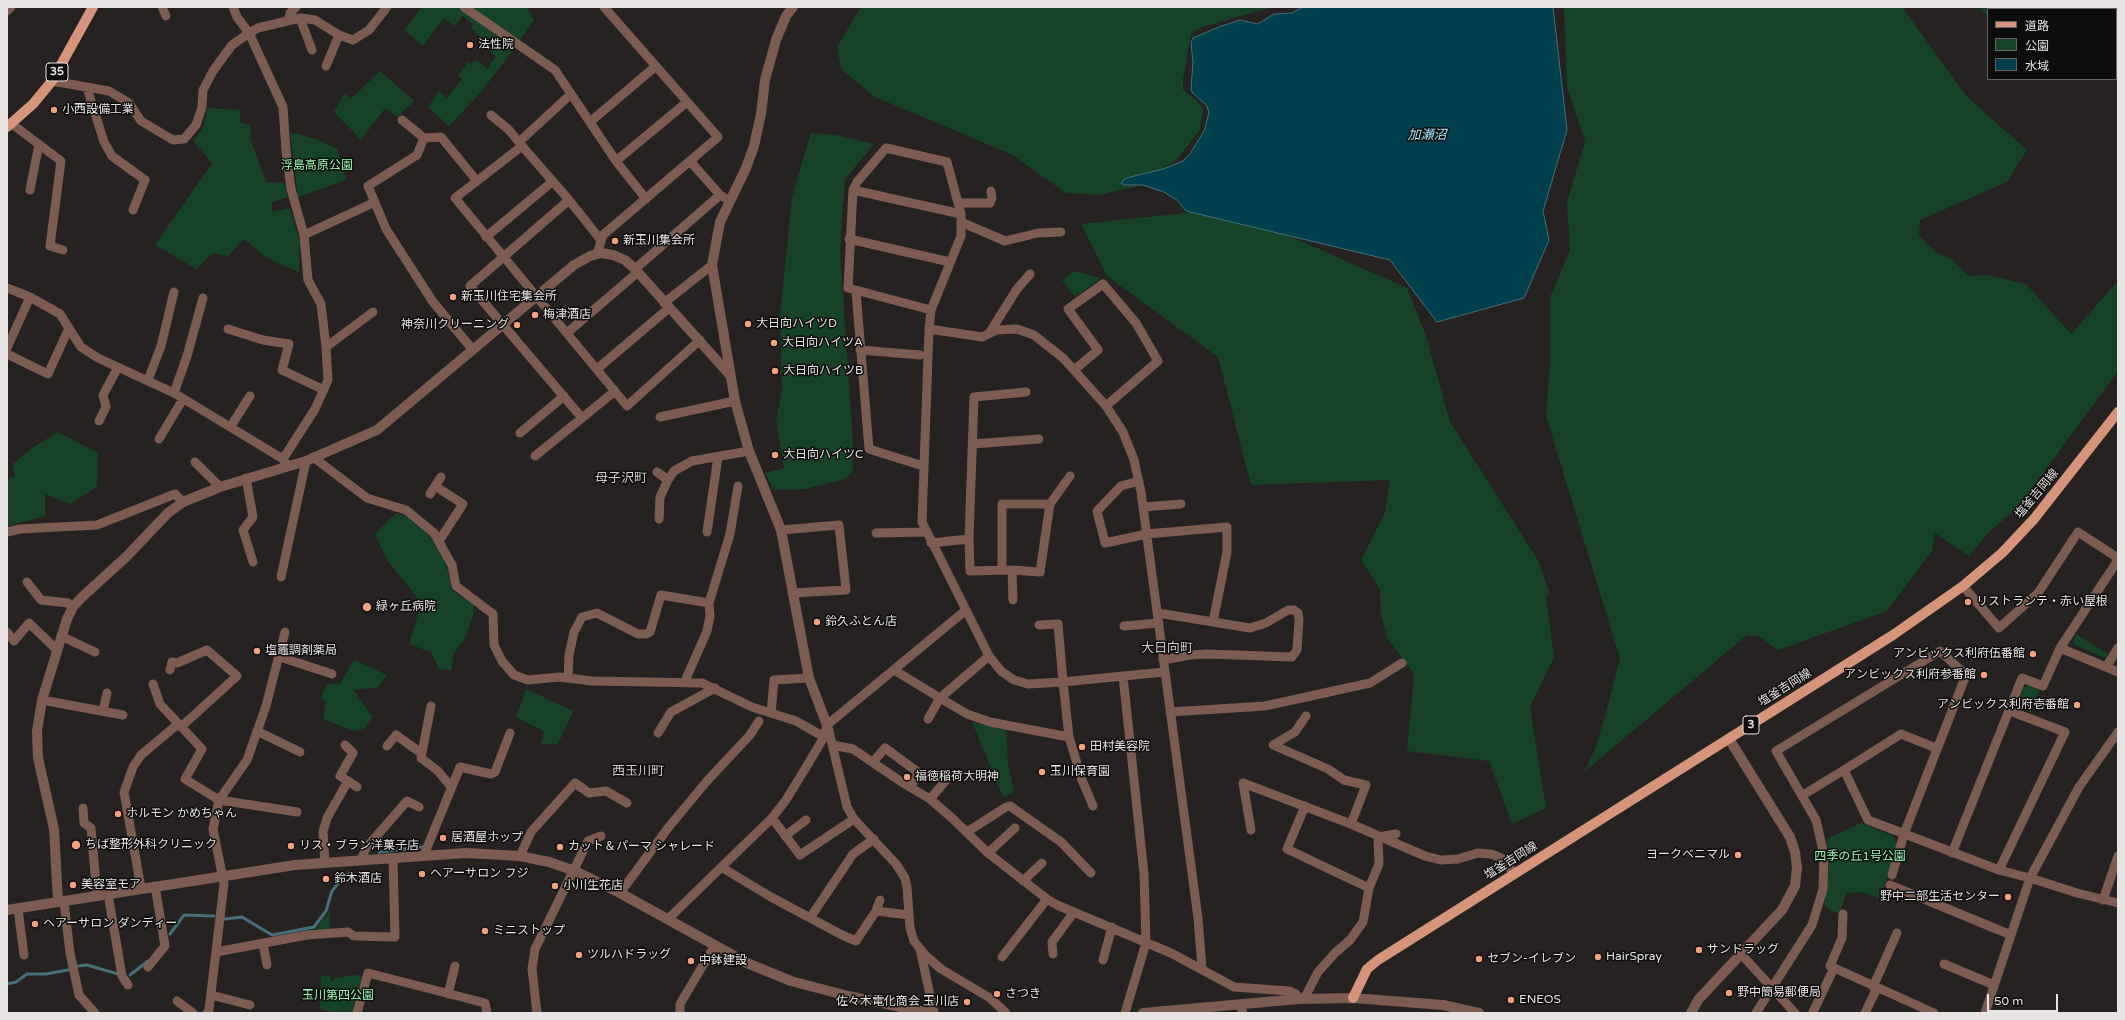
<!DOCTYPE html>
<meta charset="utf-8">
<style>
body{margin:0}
#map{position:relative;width:2125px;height:1020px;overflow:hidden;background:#262221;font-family:"Varela Round","Noto Sans JP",sans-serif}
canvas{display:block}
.frame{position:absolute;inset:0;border:8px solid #e6e3e2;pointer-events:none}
.legend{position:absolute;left:1987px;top:8px;width:130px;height:72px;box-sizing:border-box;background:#0e0c0c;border:1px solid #646262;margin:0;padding:5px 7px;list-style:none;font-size:12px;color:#e6e3e2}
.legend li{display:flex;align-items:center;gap:8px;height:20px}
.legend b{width:20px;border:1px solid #646262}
.scale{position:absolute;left:1987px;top:994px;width:71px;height:18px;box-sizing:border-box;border:2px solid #e6e3e2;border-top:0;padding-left:5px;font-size:12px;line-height:14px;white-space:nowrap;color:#e6e3e2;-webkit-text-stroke:3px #0e0c0c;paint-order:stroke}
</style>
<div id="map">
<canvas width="2125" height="1020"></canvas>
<div class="frame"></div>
<ul class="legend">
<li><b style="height:5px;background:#d6957b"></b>道路</li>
<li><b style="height:11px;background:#164327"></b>公園</li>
<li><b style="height:11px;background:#003f4d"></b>水域</li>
</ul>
<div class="scale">50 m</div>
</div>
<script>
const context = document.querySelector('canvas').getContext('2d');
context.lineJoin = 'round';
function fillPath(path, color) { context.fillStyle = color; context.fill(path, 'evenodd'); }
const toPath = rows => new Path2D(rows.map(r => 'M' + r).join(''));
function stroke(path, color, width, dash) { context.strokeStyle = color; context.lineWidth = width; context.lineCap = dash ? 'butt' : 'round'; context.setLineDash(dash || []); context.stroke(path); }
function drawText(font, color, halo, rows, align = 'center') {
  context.font = font + ' "Varela Round","Noto Sans JP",sans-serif'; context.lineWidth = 3; context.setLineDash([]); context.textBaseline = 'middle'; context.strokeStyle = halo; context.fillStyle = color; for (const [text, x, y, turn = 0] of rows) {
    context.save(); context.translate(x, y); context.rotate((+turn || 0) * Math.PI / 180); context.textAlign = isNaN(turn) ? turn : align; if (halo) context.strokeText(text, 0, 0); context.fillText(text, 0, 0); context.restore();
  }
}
fillPath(toPath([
 [422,7,459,7,514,49,480,93,449,126,428,107,439,91,447,98,462,79,458,75,468,62,471,64,475,59,487,69,496,56,484,47,487,43,471,28,473,24,463,16,454,26,444,18,423,46,404,30],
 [471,7,527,7,534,20,520,40],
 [861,7,1273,7,1202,27,1191,34,1183,79,1183,90,1195,99,1203,109,1200,130,1177,159,1135,187,1098,195,1066,193,1011,154,875,97,841,69,837,47],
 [1564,7,1902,7,1966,96,2027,150,2007,182,1920,220,1919,236,1937,253,1950,258,1969,276,1987,275,2026,284,2071,334,2118,281,2118,371,2019,506,1987,534,1969,556,1935,533,1932,551,1887,611,1778,650,1760,637,1747,635,1584,772,1594,752,1605,716,1620,659,1546,416,1550,365,1550,297,1570,250,1567,202,1585,142,1567,87],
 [1979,7,2014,7,2016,9,1988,9,1988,17],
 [380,71,414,101,397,117,385,108,361,140,334,112,344,94,352,98],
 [207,108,241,110,239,122,251,125,250,138,266,182,284,183,288,197,272,202,272,212,290,208,300,243,299,272,267,258,244,239,228,256,213,253,196,269,155,245,212,163,193,141,204,126],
 [290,132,316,139,337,149,346,180,298,197],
 [811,133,836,135,874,144,845,179,840,252,853,443,853,471,845,479,805,489,774,490,765,473,784,468,776,421,782,390,780,318,792,197],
 [1214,210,1301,241,1407,288,1426,336,1450,422,1539,562,1549,592,1546,597,1554,657,1530,707,1546,808,1512,824,1489,761,1407,751,1414,674,1387,638,1381,614,1380,589,1361,560,1385,513,1390,480,1251,485,1218,357,1107,276,1081,224],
 [1074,271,1101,278,1075,297,1062,280],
 [58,432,98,453,97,487,70,504,45,494,45,516,7,526,7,480,15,477,13,464,32,448],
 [396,513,407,517,428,534,443,556,449,575,452,591,474,604,473,617,464,640,454,653,451,670,439,669,431,652,409,644,420,607,416,596,387,560,375,534],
 [2076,634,2108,654,2106,657,2102,657,2075,645,2073,642],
 [354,660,387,675,378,687,354,690,372,717,365,728,354,731,323,719,326,701,321,697,327,684,340,684],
 [2031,684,2041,687,2031,712,2021,709,2018,703,2024,687],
 [526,689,573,711,558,744,541,744,544,731,516,717],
 [972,722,1006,730,1008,763,1014,792,1003,797],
 [1861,823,1893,836,1897,842,1888,875,1880,899,1862,892,1846,893,1840,913,1833,912,1824,905,1829,867,1827,839],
 [330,911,330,929,315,930],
 [330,975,331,981,334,981,335,978,356,975,362,977,352,1013,336,1013,320,1009,321,976]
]), '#164327');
const water = toPath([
 [1303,7,1553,7,1567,130,1543,211,1549,240,1524,298,1437,322,1390,260,1186,211,1177,200,1164,192,1143,185,1125,185,1121,183,1126,178,1163,169,1183,161,1190,154,1204,131,1209,113,1207,106,1192,92,1191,89,1193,62,1191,43,1193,38,1219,27,1240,20,1258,24,1274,14,1292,13,1303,7]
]);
fillPath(water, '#003f4d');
stroke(water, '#45707a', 1);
stroke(toPath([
 [379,852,422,847],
 [225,919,242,917,272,935,314,927,326,911,332,891,340,881,350,873],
 [170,934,184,915,214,916],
 [78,966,87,965,118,974],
 [130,975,148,961],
 [7,984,16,982,27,974,46,974,68,970]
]), '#45707a', 3);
stroke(toPath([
 [162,7,166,16],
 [233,7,237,17,249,33,283,107,286,151,291,189,304,235,308,280,321,304,326,347,328,380,315,409,283,459,287,465],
 [464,7,555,70,616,161,646,199],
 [7,11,11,7],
 [300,18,312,50],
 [288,21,290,13,296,7],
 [326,66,339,35],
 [52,81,109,91,129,103,141,121,173,140,184,139,196,125,202,107,203,90,213,71,232,45,249,33,258,28,300,18,315,20,339,35,353,40,369,30,387,7],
 [87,88,104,142,112,156,145,180,133,210],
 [491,115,509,130,522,146],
 [402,120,424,138],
 [590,122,656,66],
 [12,124,61,161,50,246,63,250],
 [519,142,571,94],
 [616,161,687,102],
 [690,161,720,195,725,198],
 [477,181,522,146,569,200],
 [30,190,39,144],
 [853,190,961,214],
 [958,203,990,203,992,198,991,191],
 [961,222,1005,241,1038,233,1061,232],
 [304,235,375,202],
 [486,237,553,181],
 [600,239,569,200,470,286,582,418,615,391],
 [849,239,950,262],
 [597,254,603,235,718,137,604,7],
 [635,269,720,195],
 [7,288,30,297,60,314,81,347,98,358,174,393,283,459],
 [856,291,869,449,923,466],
 [664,303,712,265],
 [228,329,263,340,289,344,282,370,324,390],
 [929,329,982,337,996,330,1017,329,1034,335,1063,358,1074,370,1106,406,1123,432,1134,460,1141,492,1198,918,1202,968],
 [990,332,1017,289,1030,274],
 [567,333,638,272],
 [326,347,373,312],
 [7,348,30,297],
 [473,350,433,302,386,229,368,186,417,155,424,138,441,137,477,181,455,198,627,406,700,340],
 [860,350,920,355],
 [7,354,48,374,69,328],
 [597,369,669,308],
 [1074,370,1098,350,1068,309,1103,284,1136,323,1158,361,1106,406],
 [148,380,161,346,174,292],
 [174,393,187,356,203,298],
 [660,417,735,401],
 [99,421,106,407,103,395,118,367],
 [231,426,250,396],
 [520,433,564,396],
 [159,439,183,399],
 [972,444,1039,439],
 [535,456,582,418],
 [313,457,367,498,406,510,434,533,452,565,456,586,493,614,494,645,502,661,514,675,528,680,559,677,592,681,702,683,752,707,796,721,824,737],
 [195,462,220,487],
 [657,472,668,480],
 [246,478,253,517,243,530,253,562],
 [1139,481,1121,486,1097,511,1105,543,1147,534,1227,527,1227,552,1213,622],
 [435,486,463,504,439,541],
 [430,494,441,477],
 [1143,507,1181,504],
 [659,519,660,497,668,480,674,471,692,461,749,451],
 [781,530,839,525,846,590,792,593],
 [7,532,20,529,97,525,175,494,183,502],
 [707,532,718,457],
 [876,533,926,532],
 [969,539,970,571,1012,570,1040,572,1050,504,1070,476],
 [931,543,969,539,974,397,1026,392],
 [1002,570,1002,504,1050,504],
 [1012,570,1013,600],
 [281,577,306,461],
 [27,582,41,600,68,603,73,607],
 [1963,586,1999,628,2038,593,2078,532,2118,558],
 [1158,613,1250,628,1266,623,1288,610,1294,610,1298,613,1299,620,1297,650,1292,657,1207,654,1190,655,1163,660],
 [1124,626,1159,623],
 [7,632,14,641,29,623,57,650],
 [61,636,95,652],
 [2060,648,2118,560],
 [989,656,1001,671,1014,680,1028,684,1063,682,1058,624,1039,625],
 [280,657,332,674],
 [2106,667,2118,648],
 [170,670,172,662,177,663,207,650,237,676,181,727],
 [894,670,940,698,989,656,966,610],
 [1123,676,1144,874,1146,943,1125,1013],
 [568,678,569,655,574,632,582,617,597,613,638,634,646,634,650,632,661,595,709,603],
 [685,681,707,631,710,616,709,603,730,534,738,486],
 [153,684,160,704,202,749,185,779,219,800,297,812],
 [42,700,123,715],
 [431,706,421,758,438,771,451,787],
 [103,711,107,693],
 [1170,712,1265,706,1370,683,1402,663],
 [771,713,774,680,809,678],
 [1306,716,1295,732,1273,745,1328,769,1344,780,1366,785,1351,824],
 [928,719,940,698,967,714,990,722,1069,737,1082,780,1093,806],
 [828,727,847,807,854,819,896,864,905,878,907,887,910,928,914,941,925,955,941,969,990,998,1006,1013],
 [257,731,300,752],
 [2118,732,2079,787,2030,878,2077,893,2118,903],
 [658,733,671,712,715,688],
 [1069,737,1063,682,1164,672],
 [832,745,853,749,903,783,930,799,952,818,988,853,1047,899,1057,905,1171,953,1234,987,1289,991,1296,994,1299,999],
 [387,746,396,735,421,753],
 [873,762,885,748,919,773,910,787],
 [1844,770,1901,734,1936,748],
 [348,781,357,787],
 [1803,795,1844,770,1868,820,1999,870,2030,878,1985,1013],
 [930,799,948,778],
 [1305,806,1287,849,1369,888],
 [83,808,84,823,91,828,97,896],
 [772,818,800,855,854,819],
 [1251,830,1243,783,1351,824,1425,856,1441,860,1458,859,1478,853,1491,854,1501,858,1515,874],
 [967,832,1006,807,1010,806,1061,842,1091,873],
 [785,836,806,820],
 [988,853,1015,828],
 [1952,853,2022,678,2043,686,2060,648,2118,672],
 [424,855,460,767,491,774,495,772,510,733],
 [520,856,531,832,575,783,589,793,606,791,627,803],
 [361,860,366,848,407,801,419,807],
 [325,863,323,832,327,818,348,781,340,776,353,753,345,745],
 [721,867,771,897,842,935,856,941,876,911,909,915],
 [1999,870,2065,732,2010,711],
 [1023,881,1042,863],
 [1890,885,2011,935],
 [141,888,124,792,133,767,141,755,178,724],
 [620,893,668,828,707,781,750,735,759,721],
 [108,894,122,976,128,985],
 [2103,900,2118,856],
 [64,902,70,953,79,995,95,1013],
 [18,909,24,955],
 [876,911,880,900],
 [1843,914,1842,938,1830,966,1934,1013],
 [810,918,853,854,874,839],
 [668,919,772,818,786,800,808,764,824,737,827,725,966,610,922,522,929,329,931,310,961,236,961,214,947,162,886,148,857,182,853,190,848,288,931,310],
 [263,944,267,965],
 [920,949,934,1013],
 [216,952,307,935,348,932,354,936,395,937,393,858],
 [1053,954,1052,942,1074,912],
 [1741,954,1795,1013],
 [1002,957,1047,899],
 [1103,960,1112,927],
 [1944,964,1994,985],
 [148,967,165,946,155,886],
 [1873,987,1897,933],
 [448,994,455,966],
 [211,995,250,1005],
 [1304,999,1318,972,1335,953,1350,940,1363,922,1369,888,1379,864,1378,837,1396,834],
 [177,1001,193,1013],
 [1240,1005,1243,1013],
 [1813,1012,1834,968],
 [207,1013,209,1010,224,884,213,829,219,800,247,760,266,706,285,632],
 [357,1013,368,973,485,1003,487,1013],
 [537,1013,532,969,535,949,588,841,601,836],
 [680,1013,680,1004,715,945],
 [1756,1013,1812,925,1823,889,1824,855,1816,820,1776,751,1940,651,1966,675,1904,834,1892,875],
 [1865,1013,1877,988]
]), '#7c5c50', 9);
stroke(toPath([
 [793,7,786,16,776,40,765,80,761,114,754,146,746,168,720,222,712,265,735,401,749,451,781,530,809,678,827,725],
 [58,902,54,829,38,758,37,731,42,700,67,619,73,607,81,598,126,557,168,513,183,502,220,487,306,461,377,430,574,265,590,256,601,253,613,255,625,260,635,269,729,374],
 [7,910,295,865,466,853,520,856,549,862,575,871,620,893,747,963,791,981,848,996,930,1013],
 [1143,1013,1299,999,1353,998,1443,1005,1479,1013],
 [1691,1013,1698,1000,1782,910,1795,886,1797,868,1795,852,1790,837,1729,739]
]), '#7c5c50', 10);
stroke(toPath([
 [7,127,33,104,52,81,93,7],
 [1353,998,1367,969,1378,960,1893,635,1963,586,2002,553,2034,519,2118,412]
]), '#d6957b', 10);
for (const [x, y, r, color] of [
 [470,45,4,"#f1a17d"],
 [54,110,4,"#f1a17d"],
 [615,241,4,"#f1a17d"],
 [453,297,4,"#f1a17d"],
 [535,315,4,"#f1a17d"],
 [748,324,4,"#f1a17d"],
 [517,325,4,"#f1a17d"],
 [774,343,4,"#f1a17d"],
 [775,371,4,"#f1a17d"],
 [775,455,4,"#f1a17d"],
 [1968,602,4,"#f1a17d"],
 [367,607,5,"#f1a17d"],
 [817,622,4,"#f1a17d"],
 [257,651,4,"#f1a17d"],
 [2033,654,4,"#f1a17d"],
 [1984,675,4,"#f1a17d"],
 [2077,705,4,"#f1a17d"],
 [1082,747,4,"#f1a17d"],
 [1042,772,4,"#f1a17d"],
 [907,777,4,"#f1a17d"],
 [118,814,4,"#f1a17d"],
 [443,838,4,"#f1a17d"],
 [76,845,5,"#f1a17d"],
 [291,846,4,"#f1a17d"],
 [560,847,4,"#f1a17d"],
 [1738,855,4,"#f1a17d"],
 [422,874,4,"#f1a17d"],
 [326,879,4,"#f1a17d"],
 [73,885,4,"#f1a17d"],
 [555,886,4,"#f1a17d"],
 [2008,897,4,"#f1a17d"],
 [35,924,4,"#f1a17d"],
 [485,931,4,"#f1a17d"],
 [1699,950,4,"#f1a17d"],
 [579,955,4,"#f1a17d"],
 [1598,957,4,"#f1a17d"],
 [1479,959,4,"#f1a17d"],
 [691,961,4,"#f1a17d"],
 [1729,993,4,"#f1a17d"],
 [997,994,4,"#f1a17d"],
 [1511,1000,4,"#f1a17d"],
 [967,1002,4,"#f1a17d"]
]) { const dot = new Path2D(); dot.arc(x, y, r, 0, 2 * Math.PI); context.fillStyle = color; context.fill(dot); stroke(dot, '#0e0c0c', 1.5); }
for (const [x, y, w] of [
 [57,72,22],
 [1751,725,16]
]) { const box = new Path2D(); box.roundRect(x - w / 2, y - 9, w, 18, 3); context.fillStyle = '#0e0c0c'; context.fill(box); stroke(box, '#e6e3e2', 1); }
drawText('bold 11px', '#e6e3e2', null, [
 ["35",57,72],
 ["3",1751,725]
]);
drawText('12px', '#e6e3e2', '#0e0c0c', [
 ["法性院",478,45],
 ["小西設備工業",62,110],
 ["新玉川集会所",623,241],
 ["新玉川住宅集会所",461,297],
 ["梅津酒店",543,315],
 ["大日向ハイツD",756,324],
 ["神奈川クリーニング",509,325,"right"],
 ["大日向ハイツA",782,343],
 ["大日向ハイツB",783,371],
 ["大日向ハイツC",783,455],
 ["リストランテ・赤い屋根",1976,602],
 ["緑ヶ丘病院",376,607],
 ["鈴久ふとん店",825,622],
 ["塩竈調剤薬局",265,651],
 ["アンビックス利府伍番館",2025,654,"right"],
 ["アンビックス利府参番館",1976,675,"right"],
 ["アンビックス利府壱番館",2069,705,"right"],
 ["田村美容院",1090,747],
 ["玉川保育園",1050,772],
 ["福徳稲荷大明神",915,777],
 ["ホルモン かめちゃん",126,814],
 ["居酒屋ホップ",451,838],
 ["ちば整形外科クリニック",85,845],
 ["リス・ブラン洋菓子店",299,846],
 ["カット＆パーマ シャレード",568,847],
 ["ヨークベニマル",1730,855,"right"],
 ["ヘアーサロン フジ",430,874],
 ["鈴木酒店",334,879],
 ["美容室モア",81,885],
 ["小川生花店",563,886],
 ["野中二部生活センター",2000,897,"right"],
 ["ヘアーサロン ダンディー",43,924],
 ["ミニストップ",493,931],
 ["サンドラッグ",1707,950],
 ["ツルハドラッグ",587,955],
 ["HairSpray",1606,957],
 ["セブン-イレブン",1487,959],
 ["中鉢建設",699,961],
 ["野中簡易郵便局",1737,993],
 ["さつき",1005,994],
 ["ENEOS",1519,1000],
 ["佐々木電化商会 玉川店",959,1002,"right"]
], 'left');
drawText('12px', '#96f9b5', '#0e0c0c', [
 ["浮島高原公園",317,166],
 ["四季の丘1号公園",1860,857],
 ["玉川第四公園",338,996]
]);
drawText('12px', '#e6e3e2', '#0e0c0c', [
 ["塩釜吉岡線",2037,494,-50],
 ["塩釜吉岡線",1785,688,-32],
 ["塩釜吉岡線",1511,861,-32]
]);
drawText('italic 13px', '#9be6fc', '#0e0c0c', [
 ["加瀬沼",1427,136]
]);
drawText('13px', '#cfcac7', '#0e0c0c', [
 ["母子沢町",621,479],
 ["大日向町",1167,649],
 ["西玉川町",638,772]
]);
</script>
